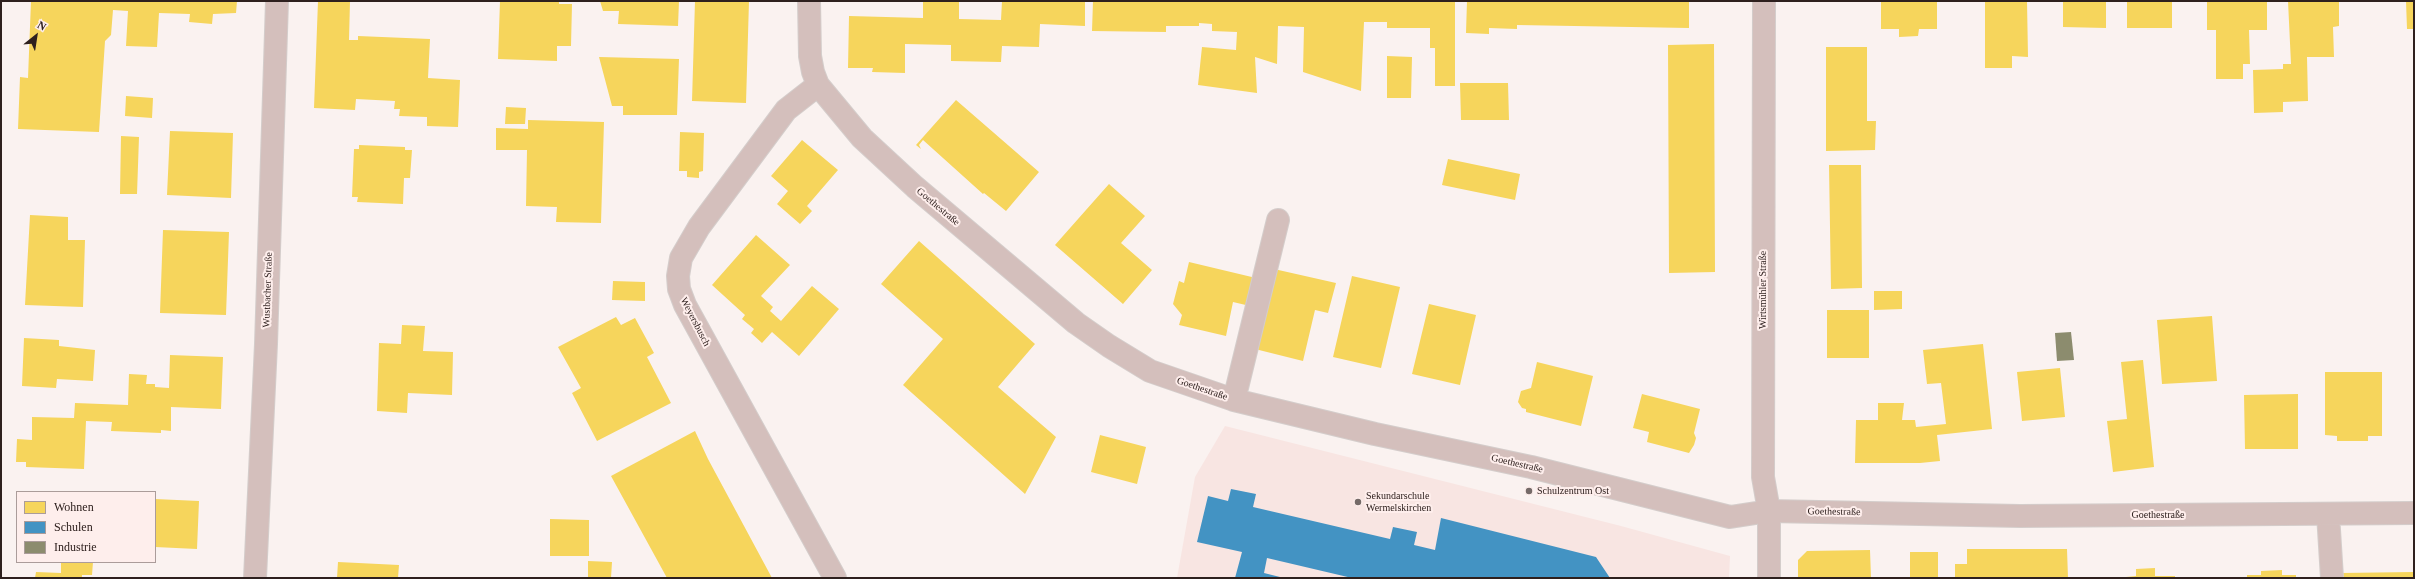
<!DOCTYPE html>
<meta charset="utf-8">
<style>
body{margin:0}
#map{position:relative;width:2415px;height:579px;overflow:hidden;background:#faf2f0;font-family:"Times New Roman",serif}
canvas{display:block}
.frame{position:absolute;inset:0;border:2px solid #2e201e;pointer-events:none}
.legend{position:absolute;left:16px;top:491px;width:140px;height:72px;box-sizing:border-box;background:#feeeec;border:1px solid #ab9c9a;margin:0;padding:5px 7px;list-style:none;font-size:12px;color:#2e201e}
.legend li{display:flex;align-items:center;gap:8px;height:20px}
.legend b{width:20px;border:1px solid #ab9c9a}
.north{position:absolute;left:16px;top:16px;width:40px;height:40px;-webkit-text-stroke:3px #feeeec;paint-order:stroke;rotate:30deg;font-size:11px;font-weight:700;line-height:16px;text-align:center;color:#2e201e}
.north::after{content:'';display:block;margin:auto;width:14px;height:18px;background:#2e201e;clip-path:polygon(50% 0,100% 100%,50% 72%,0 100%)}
</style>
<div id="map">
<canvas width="2415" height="579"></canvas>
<div class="frame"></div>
<ul class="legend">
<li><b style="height:11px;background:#f6d55c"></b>Wohnen</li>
<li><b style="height:11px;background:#4393c3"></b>Schulen</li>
<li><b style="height:11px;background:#8c8c6e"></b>Industrie</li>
</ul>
<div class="north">N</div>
</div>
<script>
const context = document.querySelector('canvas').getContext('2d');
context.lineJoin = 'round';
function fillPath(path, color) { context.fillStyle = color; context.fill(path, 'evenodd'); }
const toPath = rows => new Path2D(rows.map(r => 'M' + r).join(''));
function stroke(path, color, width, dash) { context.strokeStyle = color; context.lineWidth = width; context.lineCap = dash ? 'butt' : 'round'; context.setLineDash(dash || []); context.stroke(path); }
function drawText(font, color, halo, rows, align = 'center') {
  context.font = font + ' "Times New Roman",serif'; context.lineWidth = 4; context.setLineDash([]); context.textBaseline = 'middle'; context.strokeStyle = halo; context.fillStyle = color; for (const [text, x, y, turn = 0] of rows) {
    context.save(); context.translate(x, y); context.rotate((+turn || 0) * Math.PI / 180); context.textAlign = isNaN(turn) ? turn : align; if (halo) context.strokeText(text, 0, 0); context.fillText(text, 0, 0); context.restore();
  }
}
fillPath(toPath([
 [1225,426,1621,526,1730,556,1729,578,1177,578,1195,477]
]), '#f8e5e2');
fillPath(toPath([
 [31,1,237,1,236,13,213,14,212,24,189,22,190,14,159,13,157,47,126,46,128,11,113,10,111,35,105,41,99,132,18,129,20,77,28,78],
 [318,1,350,1,349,40,358,40,358,36,430,39,428,78,460,80,458,127,427,126,427,117,399,116,400,109,394,109,395,101,356,99,355,110,314,108],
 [500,1,559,1,559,4,572,4,571,46,557,46,557,61,498,59],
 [600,1,679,1,678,26,618,24,619,11,603,11],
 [695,1,749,1,746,103,692,101],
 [923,1,959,1,959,19,1001,20,1002,1,1085,1,1085,26,1040,24,1039,47,1002,46,1001,62,951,61,951,45,905,44,905,73,872,72,873,68,848,68,849,16,923,18],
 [1093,1,1455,1,1455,86,1435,86,1435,48,1430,48,1430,28,1387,28,1387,22,1364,22,1361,91,1303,72,1304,27,1278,26,1277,64,1255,57,1257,93,1198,85,1202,47,1236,50,1237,32,1212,31,1212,24,1199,23,1199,26,1166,26,1166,32,1092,31],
 [1467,1,1689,1,1689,28,1517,25,1517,29,1489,28,1489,34,1466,33],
 [1881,1,1937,1,1937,29,1919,29,1918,36,1899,37,1899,29,1881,29],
 [1985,1,2027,1,2028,57,2012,56,2012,68,1985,68],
 [2063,1,2106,1,2106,28,2063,27],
 [2127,1,2172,1,2172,28,2127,28],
 [2207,1,2267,1,2267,30,2249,30,2250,64,2243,64,2243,79,2216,79,2216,30,2207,30],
 [2288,1,2339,1,2339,26,2333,27,2334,57,2307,57,2308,101,2283,102,2283,112,2254,113,2253,70,2283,69,2283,64,2291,64],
 [2406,1,2414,1,2414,29,2407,29],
 [1714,44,1715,272,1669,273,1668,45],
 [1826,47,1867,47,1867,121,1876,121,1875,150,1826,151],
 [1387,56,1412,57,1411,98,1387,98],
 [599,57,679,59,677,115,623,115,623,106,612,106],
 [1460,83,1508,83,1509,120,1461,120],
 [126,96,153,98,152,118,125,116],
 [956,100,1039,172,1006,211,984,193,983,194,923,140,919,145,921,149,916,145],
 [506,107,526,108,525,124,505,124],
 [528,120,604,122,601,223,556,222,557,207,526,206,527,150,496,150,496,128,528,129],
 [170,131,233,133,231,198,167,195],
 [680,132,704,133,703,171,699,172,699,178,687,177,687,171,679,171],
 [121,136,139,137,137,194,120,194],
 [802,140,838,170,807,206,812,211,800,224,777,204,788,191,771,176],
 [359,145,405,147,405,150,412,150,410,178,404,178,403,204,357,202,358,197,352,197,354,149,359,149],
 [1448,159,1520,174,1515,200,1442,185],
 [1829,165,1861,165,1862,288,1831,289],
 [1109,184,1145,216,1121,243,1152,270,1123,304,1055,245],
 [30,215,68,217,68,240,85,240,83,307,25,305],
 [163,230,229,232,226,315,160,313],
 [756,235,790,265,761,296,773,307,770,311,781,321,812,286,839,309,799,356,772,332,762,343,751,333,754,329,742,319,745,315,712,285],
 [919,241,1035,344,998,387,1056,437,1025,494,903,385,943,339,881,284],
 [1189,262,1256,278,1250,306,1233,302,1226,336,1179,325,1182,315,1173,304,1179,281,1184,283],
 [1274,269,1336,283,1328,313,1315,310,1303,361,1255,349],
 [1352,276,1400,287,1381,368,1333,357],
 [613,281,645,282,645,301,612,300],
 [1874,291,1902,291,1902,309,1874,310],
 [1429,304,1476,315,1460,385,1412,374],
 [1827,310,1869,310,1869,358,1827,358],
 [2212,316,2217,381,2162,384,2157,320],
 [616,317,621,325,635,318,654,353,647,357,671,403,597,441,572,393,581,388,558,347],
 [402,325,425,326,423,351,453,352,452,395,408,393,407,413,377,411,379,343,401,344],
 [24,338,59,340,59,346,95,350,93,381,57,379,56,388,22,386],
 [1983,344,1992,429,1937,435,1940,461,1920,463,1855,463,1856,420,1878,420,1878,403,1904,403,1902,420,1915,420,1916,427,1946,424,1941,383,1927,384,1923,350],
 [170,355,223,357,221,409,171,407,171,431,161,430,161,433,111,431,112,422,86,421,84,469,26,467,26,462,16,462,17,439,32,440,32,417,74,418,75,403,128,405,129,374,147,375,146,384,155,384,155,387,169,388],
 [2143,360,2154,467,2113,472,2107,421,2127,419,2121,362],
 [1537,362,1593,376,1581,426,1526,412,1526,409,1522,408,1518,402,1521,391,1531,388],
 [2060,368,2065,417,2022,421,2017,372],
 [2325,372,2382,372,2382,436,2368,436,2368,441,2337,441,2337,436,2325,435],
 [1642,394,1700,409,1694,433,1696,438,1694,445,1689,453,1647,442,1649,432,1633,428],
 [2298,394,2298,449,2245,449,2244,395],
 [695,431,708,459,772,578,667,578,611,476],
 [1100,435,1146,447,1137,484,1091,472],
 [155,499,199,501,197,549,155,547],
 [550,519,589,520,589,556,550,556],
 [1967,549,2067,549,2068,578,1955,578,1955,564,1967,564],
 [1870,550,1871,578,1798,578,1798,560,1807,551],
 [1910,552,1938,552,1938,578,1910,578],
 [588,561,612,562,611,578,588,578],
 [61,562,93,562,92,575,82,575,82,578,35,578,36,572,61,573],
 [338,562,399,565,398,578,337,578],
 [2155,568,2155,576,2175,576,2175,578,2116,578,2136,576,2136,569],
 [2282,570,2282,575,2296,575,2296,578,2247,578,2247,575,2261,575,2261,571],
 [2414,572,2414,578,2341,578,2341,573]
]), '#f6d55c');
fillPath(toPath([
 [1231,489,1256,494,1253,507,1390,539,1393,527,1417,532,1414,545,1435,550,1441,518,1596,557,1610,578,1352,578,1267,558,1264,573,1284,578,1235,578,1242,552,1197,542,1208,496,1228,501]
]), '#4393c3');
fillPath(toPath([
 [2071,332,2074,360,2057,361,2055,333]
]), '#8c8c6e');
const minor = toPath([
 [809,1,810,56,813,72,818,85,862,138,915,187,1076,323,1109,346,1150,371,1234,400,1375,434,1531,467,1730,517,1769,511,2020,516,2414,513],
 [1764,1,1763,477,1769,511,1769,578],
 [818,85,786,110,699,227,681,258,678,276,679,289,685,305,835,578],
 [1234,400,1278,220],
 [2328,514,2332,578],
 [255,578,266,344,277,1]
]);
stroke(minor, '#d4cdcb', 24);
stroke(minor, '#d4bfbc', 22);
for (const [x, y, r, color] of [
 [1529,491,4,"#756a68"],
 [1358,502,4,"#756a68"]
]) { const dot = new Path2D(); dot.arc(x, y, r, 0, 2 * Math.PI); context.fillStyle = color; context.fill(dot); stroke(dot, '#feeeec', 1.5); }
drawText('10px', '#2e201e', '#feeeec', [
 ["Goethestraße",938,207,40],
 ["Wustbacher Straße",268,290,-88],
 ["Wirtsmühler Straße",1763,290,-90],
 ["Weyersbusch",695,322,63],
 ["Goethestraße",1202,389,19],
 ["Goethestraße",1517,464,13],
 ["Goethestraße",1834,512,1],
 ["Goethestraße",2158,515]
]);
drawText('10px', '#2e201e', '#feeeec', [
 ["Schulzentrum Ost",1537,491],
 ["Sekundarschule",1366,496],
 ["Wermelskirchen",1366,508]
], 'left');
</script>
